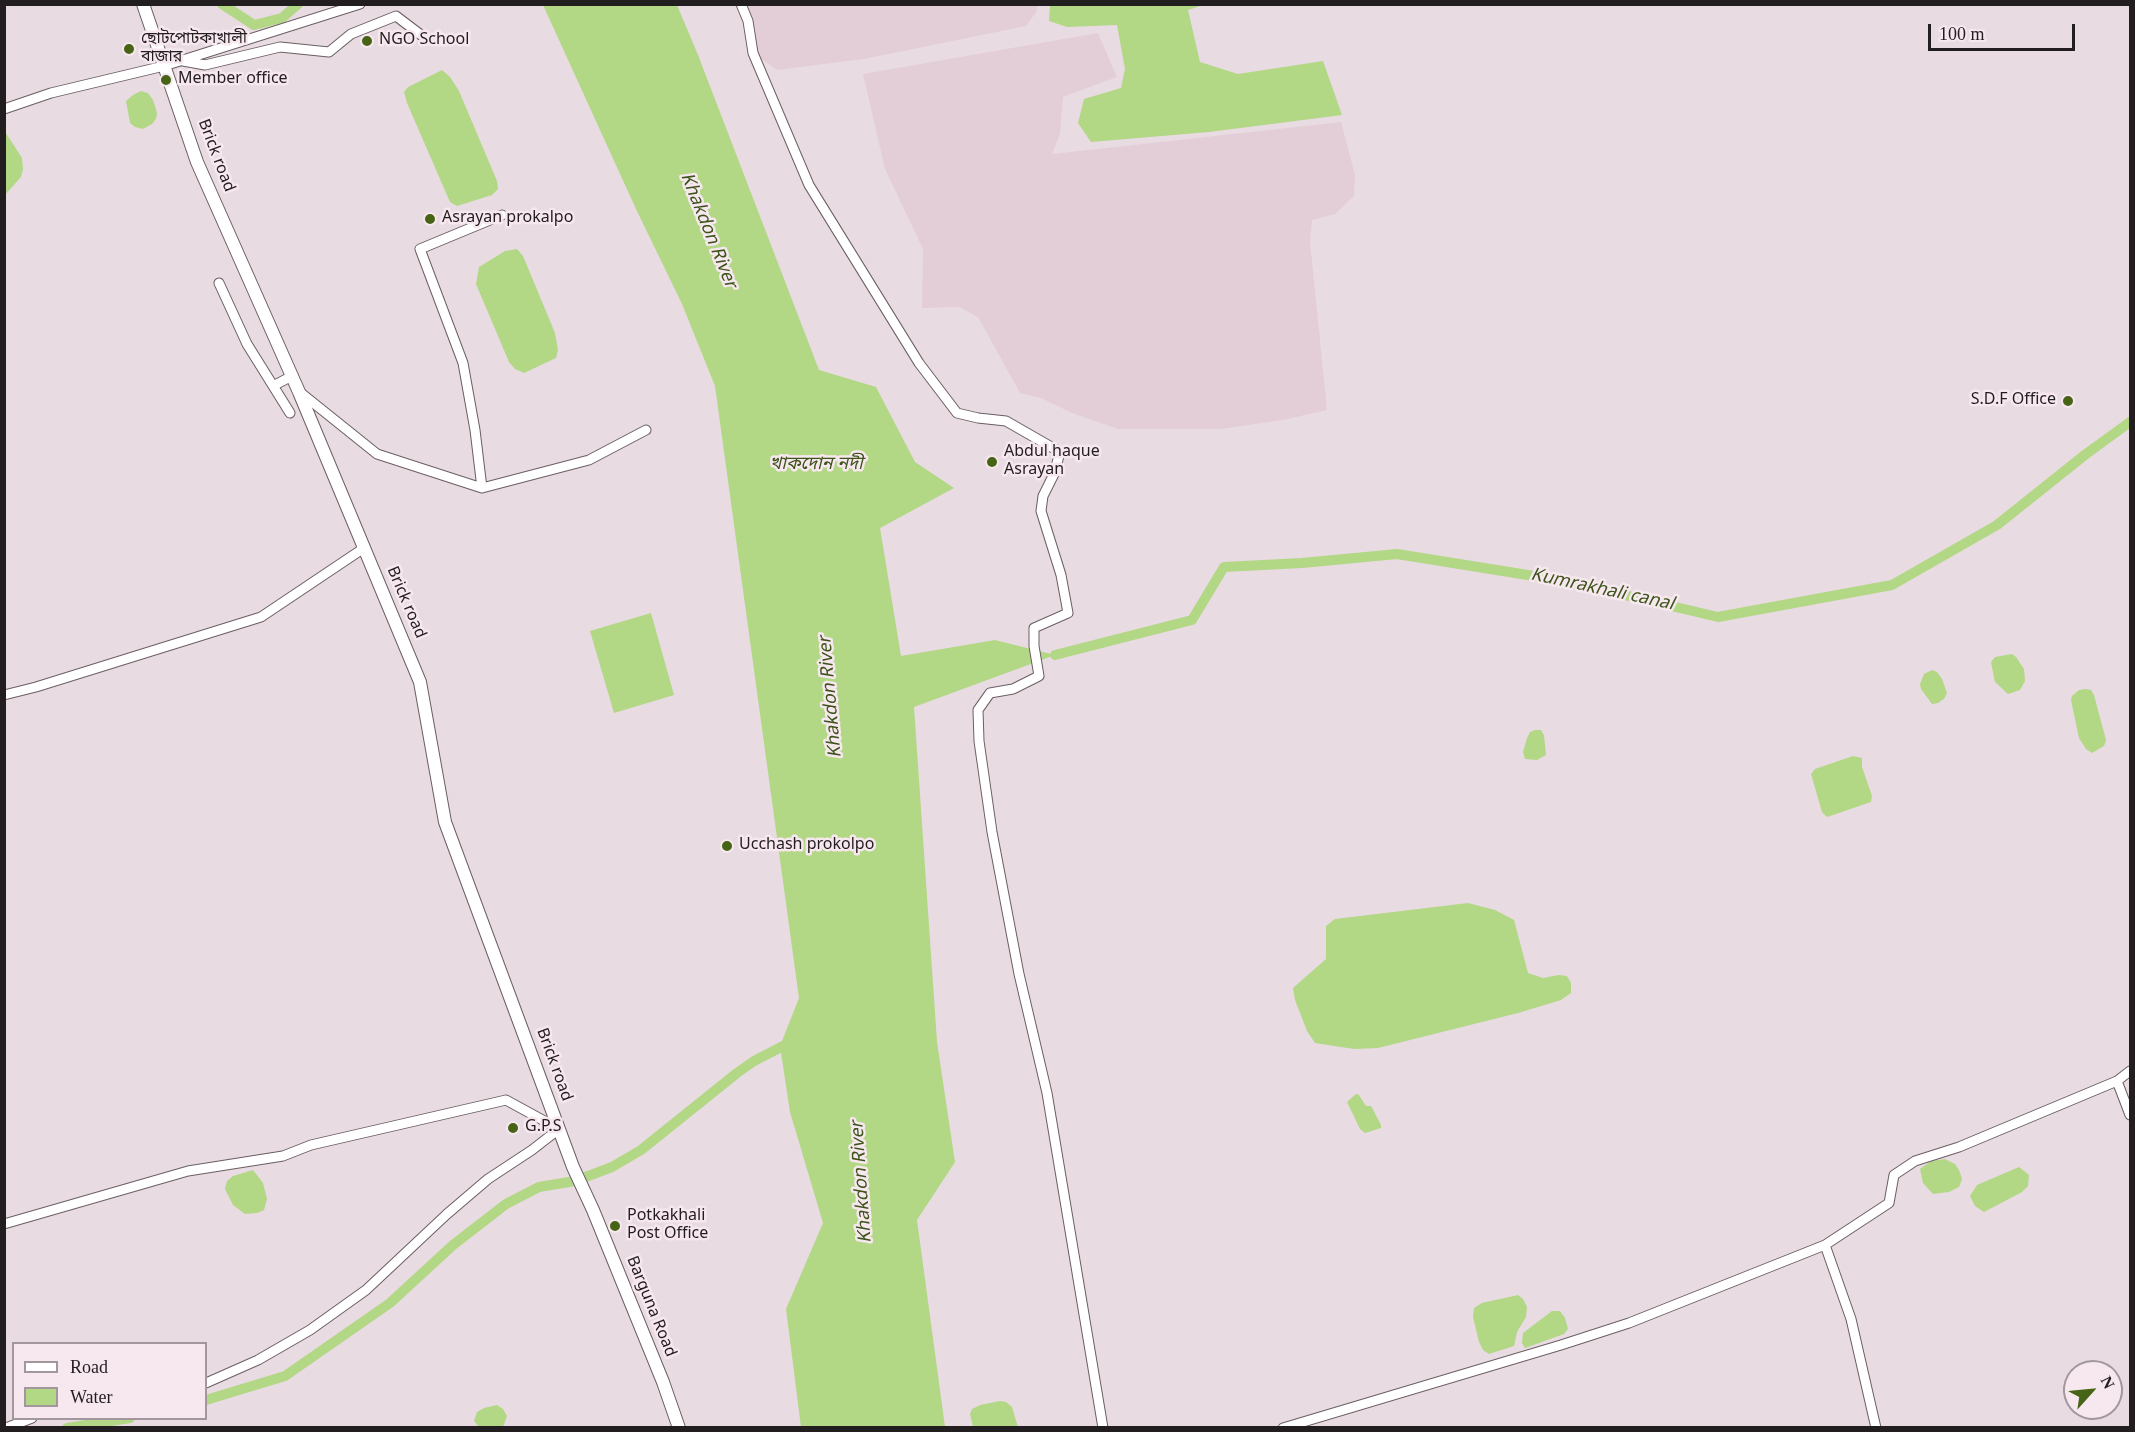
<!DOCTYPE html>
<meta charset="utf-8">
<style>
body{margin:0}
#map{position:relative;width:2135px;height:1432px;overflow:hidden;background:#e9dbe2;font-family:Georgia,serif}
canvas{display:block}
.frame{position:absolute;inset:0;border:6px solid #221d1f;pointer-events:none}
.legend{position:absolute;left:12px;top:1342px;width:195px;height:78px;box-sizing:border-box;background:#f7e8ef;border:2px solid #a2979c;margin:0;padding:8px 10px;list-style:none;font-size:18px;color:#221d1f}
.legend li{display:flex;align-items:center;gap:12px;height:30px}
.legend b{width:30px;border:2px solid #a2979c}
.north{position:absolute;left:2063px;top:1360px;width:60px;height:60px;box-sizing:border-box;background:#f7e8ef;border:2px solid #a2979c;border-radius:50%;rotate:63deg;font-size:16px;font-weight:700;line-height:24px;text-align:center;color:#221d1f}
.north::after{content:'';display:block;margin:auto;width:21px;height:27px;background:#466316;clip-path:polygon(50% 0,100% 100%,50% 72%,0 100%)}
.scale{position:absolute;left:1928px;top:24px;width:147px;height:27px;box-sizing:border-box;border:3px solid #221d1f;border-top:0;padding-left:8px;font-size:18px;line-height:21px;white-space:nowrap;color:#221d1f;-webkit-text-stroke:4px #f7e8ef;paint-order:stroke}
</style>
<div id="map">
<canvas width="2135" height="1432"></canvas>
<div class="frame"></div>
<ul class="legend">
<li><b style="height:8px;background:#fff"></b>Road</li>
<li><b style="height:16px;background:#b2d785"></b>Water</li>
</ul>
<div class="north">N</div>
<div class="scale">100 m</div>
</div>
<script>
const context = document.querySelector('canvas').getContext('2d');
context.lineJoin = 'round';
function fillPath(path, color) { context.fillStyle = color; context.fill(path, 'evenodd'); }
const toPath = rows => new Path2D(rows.map(r => 'M' + r).join(''));
function stroke(path, color, width, dash) { context.strokeStyle = color; context.lineWidth = width; context.lineCap = dash ? 'butt' : 'round'; context.setLineDash(dash || []); context.stroke(path); }
function drawText(font, color, halo, rows, align = 'center') {
  context.font = font + ' Georgia,"Noto Sans Bengali",serif'; context.lineWidth = 5; context.setLineDash([]); context.textBaseline = 'middle'; context.strokeStyle = halo; context.fillStyle = color; for (const [text, x, y, turn = 0] of rows) {
    context.save(); context.translate(x, y); context.rotate((+turn || 0) * Math.PI / 180); context.textAlign = isNaN(turn) ? turn : align; if (halo) context.strokeText(text, 0, 0); context.fillText(text, 0, 0); context.restore();
  }
}
fillPath(toPath([
 [1037,4,1037,11,1026,26,864,59,777,70,759,57,748,5],
 [1098,33,1117,77,1063,97,1060,134,1052,154,1341,122,1355,175,1354,196,1335,214,1312,220,1310,241,1327,410,1283,420,1221,429,1118,429,1072,413,1041,398,1020,393,978,317,959,307,922,308,923,249,885,169,863,74]
]), '#e3ced8');
fillPath(toPath([
 [543,5,677,5,698,55,819,370,876,387,915,462,954,488,880,528,901,656,995,640,1055,655,914,707,937,1042,955,1162,917,1220,945,1427,801,1427,786,1309,823,1223,790,1112,780,1046,799,998,715,386,682,304,636,209],
 [1050,5,1203,5,1188,10,1200,62,1238,74,1323,61,1342,115,1209,132,1091,142,1078,123,1084,99,1121,88,1125,69,1117,25,1067,27,1049,21],
 [442,70,450,77,459,91,497,181,498,189,492,195,457,206,450,202,407,103,404,92,408,87],
 [141,91,148,93,153,100,157,113,156,119,152,124,143,129,135,127,130,123,126,101,133,95],
 [4,130,22,158,23,169,21,177,5,195],
 [517,249,523,256,555,333,558,350,556,358,524,373,515,369,509,362,476,284,479,267,505,251],
 [651,613,674,695,614,713,590,631],
 [2012,654,2016,657,2024,669,2025,681,2020,690,2008,694,1995,682,1991,662,1995,657],
 [1932,670,1937,672,1942,679,1947,693,1944,699,1938,703,1932,704,1921,689,1920,684,1924,674],
 [2086,689,2091,690,2094,695,2106,740,2104,746,2092,753,2086,749,2079,738,2071,700,2072,696,2079,690],
 [1535,730,1541,730,1544,735,1546,755,1537,760,1525,759,1523,752,1527,738,1530,732],
 [1853,756,1862,758,1862,767,1872,796,1871,802,1827,817,1822,812,1811,774,1815,769],
 [1468,903,1495,910,1514,920,1528,973,1543,978,1559,975,1567,976,1571,983,1571,993,1561,1000,1518,1013,1378,1048,1354,1049,1315,1043,1307,1031,1295,1000,1293,988,1326,959,1326,926,1335,919],
 [1356,1094,1359,1095,1366,1106,1371,1106,1381,1125,1381,1128,1365,1133,1360,1129,1347,1102],
 [1945,1159,1955,1164,1959,1170,1962,1179,1959,1187,1949,1192,1933,1194,1923,1183,1920,1169,1931,1161],
 [2019,1167,2029,1175,2028,1186,2022,1192,1984,1212,1975,1206,1970,1196,1977,1185],
 [253,1170,263,1183,267,1199,264,1210,257,1213,245,1214,233,1205,225,1189,227,1181,233,1176],
 [1518,1295,1523,1299,1527,1307,1526,1317,1517,1332,1514,1346,1489,1354,1483,1350,1479,1342,1473,1317,1474,1308,1482,1303],
 [1552,1311,1560,1311,1565,1318,1568,1329,1564,1334,1525,1348,1522,1343,1523,1333],
 [1000,1401,1006,1402,1012,1407,1018,1427,973,1427,970,1414,972,1409,980,1405],
 [497,1405,503,1409,507,1416,503,1427,479,1427,474,1421,477,1412,484,1408]
]), '#b2d785');
stroke(toPath([
 [222,4,254,25,282,18,298,4],
 [1055,655,1192,620,1224,567,1302,563,1397,554,1565,581,1718,617,1892,585,1997,525,2086,454,2130,422],
 [206,1400,285,1376,390,1303,453,1245,506,1204,539,1187,575,1181,612,1167,641,1150,737,1073,754,1061,791,1042],
 [67,1428,130,1418]
]), '#b2d785', 10);
const minor = toPath([
 [741,4,748,21,753,53,809,185,919,363,957,413,978,418,1006,421,1060,452,1054,474,1043,496,1041,511,1061,575,1068,613,1034,628,1034,646,1039,676,1013,689,990,693,978,710,979,741,992,832,1019,974,1047,1093,1103,1428],
 [183,61,205,65,280,47,329,52,351,34,396,16,425,38],
 [4,109,51,93,164,66,360,4],
 [219,283,247,344,290,413],
 [273,386,292,376],
 [301,393,377,454,482,488,589,460,646,430],
 [482,488,475,430,463,363,420,249,502,215],
 [4,695,36,687,261,617,364,548],
 [2117,1081,2130,1115],
 [4,1224,188,1171,283,1156,311,1145,506,1100,559,1129,532,1150,488,1179,447,1214,366,1290,310,1330,258,1360,206,1383],
 [1825,1245,1851,1319,1876,1428],
 [6,1428,32,1418],
 [1283,1428,1561,1345,1629,1323,1825,1245,1889,1203,1894,1175,1915,1161,1959,1147,2117,1081,2130,1071]
]);
const major = toPath([
 [143,4,197,162,299,392,420,682,445,822,573,1167,593,1210,663,1382,679,1428]
]);
stroke(minor, '#6a5e64', 11);
stroke(major, '#6a5e64', 14);
stroke(minor, '#fff', 9);
stroke(major, '#fff', 12);
for (const [x, y, r, color] of [
 [367,41,6,"#466316"],
 [129,49,6,"#466316"],
 [166,80,6,"#466316"],
 [430,219,6,"#466316"],
 [2068,401,6,"#466316"],
 [992,462,6,"#466316"],
 [727,846,6,"#466316"],
 [513,1128,6,"#466316"],
 [615,1226,6,"#466316"]
]) { const dot = new Path2D(); dot.arc(x, y, r, 0, 2 * Math.PI); context.fillStyle = color; context.fill(dot); stroke(dot, '#f7e8ef', 2); }
drawText('16px', '#221d1f', '#f7e8ef', [
 ["ছোটপোটকাখালী",141,40],
 ["বাজার",141,58],
 ["NGO School",379,41],
 ["Member office",178,80],
 ["Asrayan prokalpo",442,219],
 ["S.D.F Office",2056,401,"right"],
 ["Abdul haque",1004,453],
 ["Asrayan",1004,471],
 ["Ucchash prokolpo",739,846],
 ["G.P.S",525,1128],
 ["Potkakhali",627,1217],
 ["Post Office",627,1235]
], 'left');
drawText('16px', '#221d1f', '#f7e8ef', [
 ["Brick road",215,156,69],
 ["Brick road",405,603,67],
 ["Brick road",553,1065,70],
 ["Barguna Road",650,1307,68]
]);
drawText('italic 18px', '#3c531a', '#f7e8ef', [
 ["Khakdon River",707,231,68],
 ["খাকদোন নদী",816,466],
 ["Kumrakhali canal",1602,591,12],
 ["Khakdon River",832,697,-95],
 ["Khakdon River",863,1182,-94]
]);
</script>
